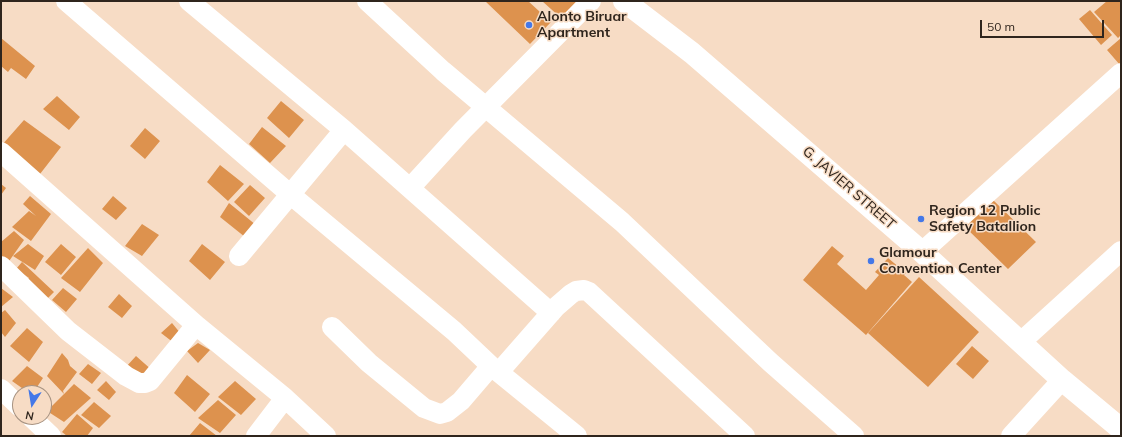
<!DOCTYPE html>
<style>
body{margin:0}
#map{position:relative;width:1122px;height:437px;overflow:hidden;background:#f7dcc5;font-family:Mulish,sans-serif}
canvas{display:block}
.frame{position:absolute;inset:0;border:2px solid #2f251d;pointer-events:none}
.north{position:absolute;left:12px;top:385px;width:40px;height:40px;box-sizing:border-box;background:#f7dcc5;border:1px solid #a79382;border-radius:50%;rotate:192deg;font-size:11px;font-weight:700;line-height:16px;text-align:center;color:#2f251d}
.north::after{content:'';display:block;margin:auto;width:14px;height:18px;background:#4478e8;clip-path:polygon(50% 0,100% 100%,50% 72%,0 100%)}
.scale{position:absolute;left:980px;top:20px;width:124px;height:18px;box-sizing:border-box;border:2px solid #2f251d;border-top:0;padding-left:5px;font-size:12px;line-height:14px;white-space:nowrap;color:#2f251d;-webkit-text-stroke:3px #f7dcc5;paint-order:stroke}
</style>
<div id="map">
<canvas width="1122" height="437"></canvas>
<div class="frame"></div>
<div class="north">N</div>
<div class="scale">50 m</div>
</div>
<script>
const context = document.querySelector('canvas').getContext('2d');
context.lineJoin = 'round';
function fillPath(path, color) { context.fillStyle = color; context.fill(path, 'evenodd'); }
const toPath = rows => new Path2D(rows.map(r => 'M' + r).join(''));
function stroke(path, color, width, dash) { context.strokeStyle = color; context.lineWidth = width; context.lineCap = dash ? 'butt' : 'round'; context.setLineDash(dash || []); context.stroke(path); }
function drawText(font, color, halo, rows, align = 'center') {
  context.font = font + ' Mulish,sans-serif'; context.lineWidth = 3; context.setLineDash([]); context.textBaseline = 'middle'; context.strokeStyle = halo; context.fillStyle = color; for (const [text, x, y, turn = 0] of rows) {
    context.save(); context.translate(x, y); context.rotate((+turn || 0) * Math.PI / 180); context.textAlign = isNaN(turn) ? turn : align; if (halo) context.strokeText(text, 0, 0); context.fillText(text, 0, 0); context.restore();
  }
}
fillPath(toPath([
 [485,1,528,1,551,22,530,44],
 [542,1,577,1,561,18],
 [1107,1,1121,1,1121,35,1118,38,1094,12],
 [1090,10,1112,35,1101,45,1079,19],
 [1,38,35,66,26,79,11,68,8,72,1,66],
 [1121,38,1121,65,1120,65,1107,50],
 [57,96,80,117,69,130,43,109],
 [281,101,304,120,289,138,267,118],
 [24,120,61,147,40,174,1,146],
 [262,127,286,146,270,163,249,144],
 [145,128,160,141,145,159,130,146],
 [220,165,244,184,228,201,207,182],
 [1,184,6,188,1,195],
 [250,185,265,198,249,216,234,202],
 [30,196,51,214,31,241,12,227,29,211,36,216,23,204],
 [113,196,127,208,116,220,102,209],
 [992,199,1036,242,1008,269,965,227],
 [229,203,256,225,245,237,220,217],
 [142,224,159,235,142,256,125,246],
 [14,231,24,240,7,264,1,258,1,242],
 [28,244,44,256,35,270,13,256],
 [61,244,76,257,61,275,45,262],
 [202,244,225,262,210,280,189,261],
 [832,246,844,256,837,264,866,290,879,275,875,272,888,258,906,273,904,275,912,282,866,335,803,280],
 [88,248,103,263,80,292,61,278],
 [22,262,54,292,46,300,25,283,29,278,16,269],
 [919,277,979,332,928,387,868,333],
 [1,288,13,297,1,307],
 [63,288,77,299,66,312,52,300],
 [119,294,132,306,122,318,108,307],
 [5,310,16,323,5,337,1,332,1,313],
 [172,323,181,334,174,343,161,333],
 [27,328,43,342,29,362,10,346],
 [198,343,210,350,198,363,187,351],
 [972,346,989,361,973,379,956,364],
 [62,353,68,360,70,366,77,372,63,391,64,394,74,384,91,398,64,422,47,411,64,394,47,376],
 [136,356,153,371,141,380,125,368],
 [88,364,101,373,92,384,79,374],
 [27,366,43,378,33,393,29,393,12,381],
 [187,375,210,394,195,412,174,393],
 [106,381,116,392,109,400,97,390],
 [235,381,256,399,241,415,218,397],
 [218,400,236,415,220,433,198,418],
 [94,402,111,416,99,428,81,415],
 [77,414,93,428,87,436,67,436,62,432],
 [200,423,217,436,189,436]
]), '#dd924e');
stroke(toPath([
 [66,1,291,195,454,331,491,366,577,436],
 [189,1,344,130,551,313],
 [367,1,443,71,622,222,770,362,854,436],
 [1,152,196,325,285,398,326,436],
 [410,188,463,130,591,1],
 [922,252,1121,73],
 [239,256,344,130],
 [1,266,68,331,126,376,139,383,145,383,150,381,196,325],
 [332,327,369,363,424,408,440,414,447,412,461,401,491,366],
 [1022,341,1121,251],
 [499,372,556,307,571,294,576,291,584,290,589,292,745,436],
 [1,389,20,407],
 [31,417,51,436],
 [256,436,285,398],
 [1011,436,1062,380]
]), '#fff', 20);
stroke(toPath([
 [624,1,692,53,922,252,1062,380,1121,429]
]), '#fff', 22);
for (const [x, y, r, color] of [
 [529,25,4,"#4478e8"],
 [921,219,4,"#4478e8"],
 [871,261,4,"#4478e8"]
]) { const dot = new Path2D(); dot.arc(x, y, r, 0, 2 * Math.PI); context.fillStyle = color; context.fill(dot); stroke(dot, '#f7dcc5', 1.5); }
drawText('bold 14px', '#2f251d', '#f7dcc5', [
 ["Alonto Biruar",537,17],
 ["Apartment",537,33],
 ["Region 12 Public",929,211],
 ["Safety Batallion",929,227],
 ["Glamour",879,253],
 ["Convention Center",879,269]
], 'left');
drawText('14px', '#2f251d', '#f7dcc5', [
 ["G. JAVIER STREET",849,188,41]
]);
</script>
